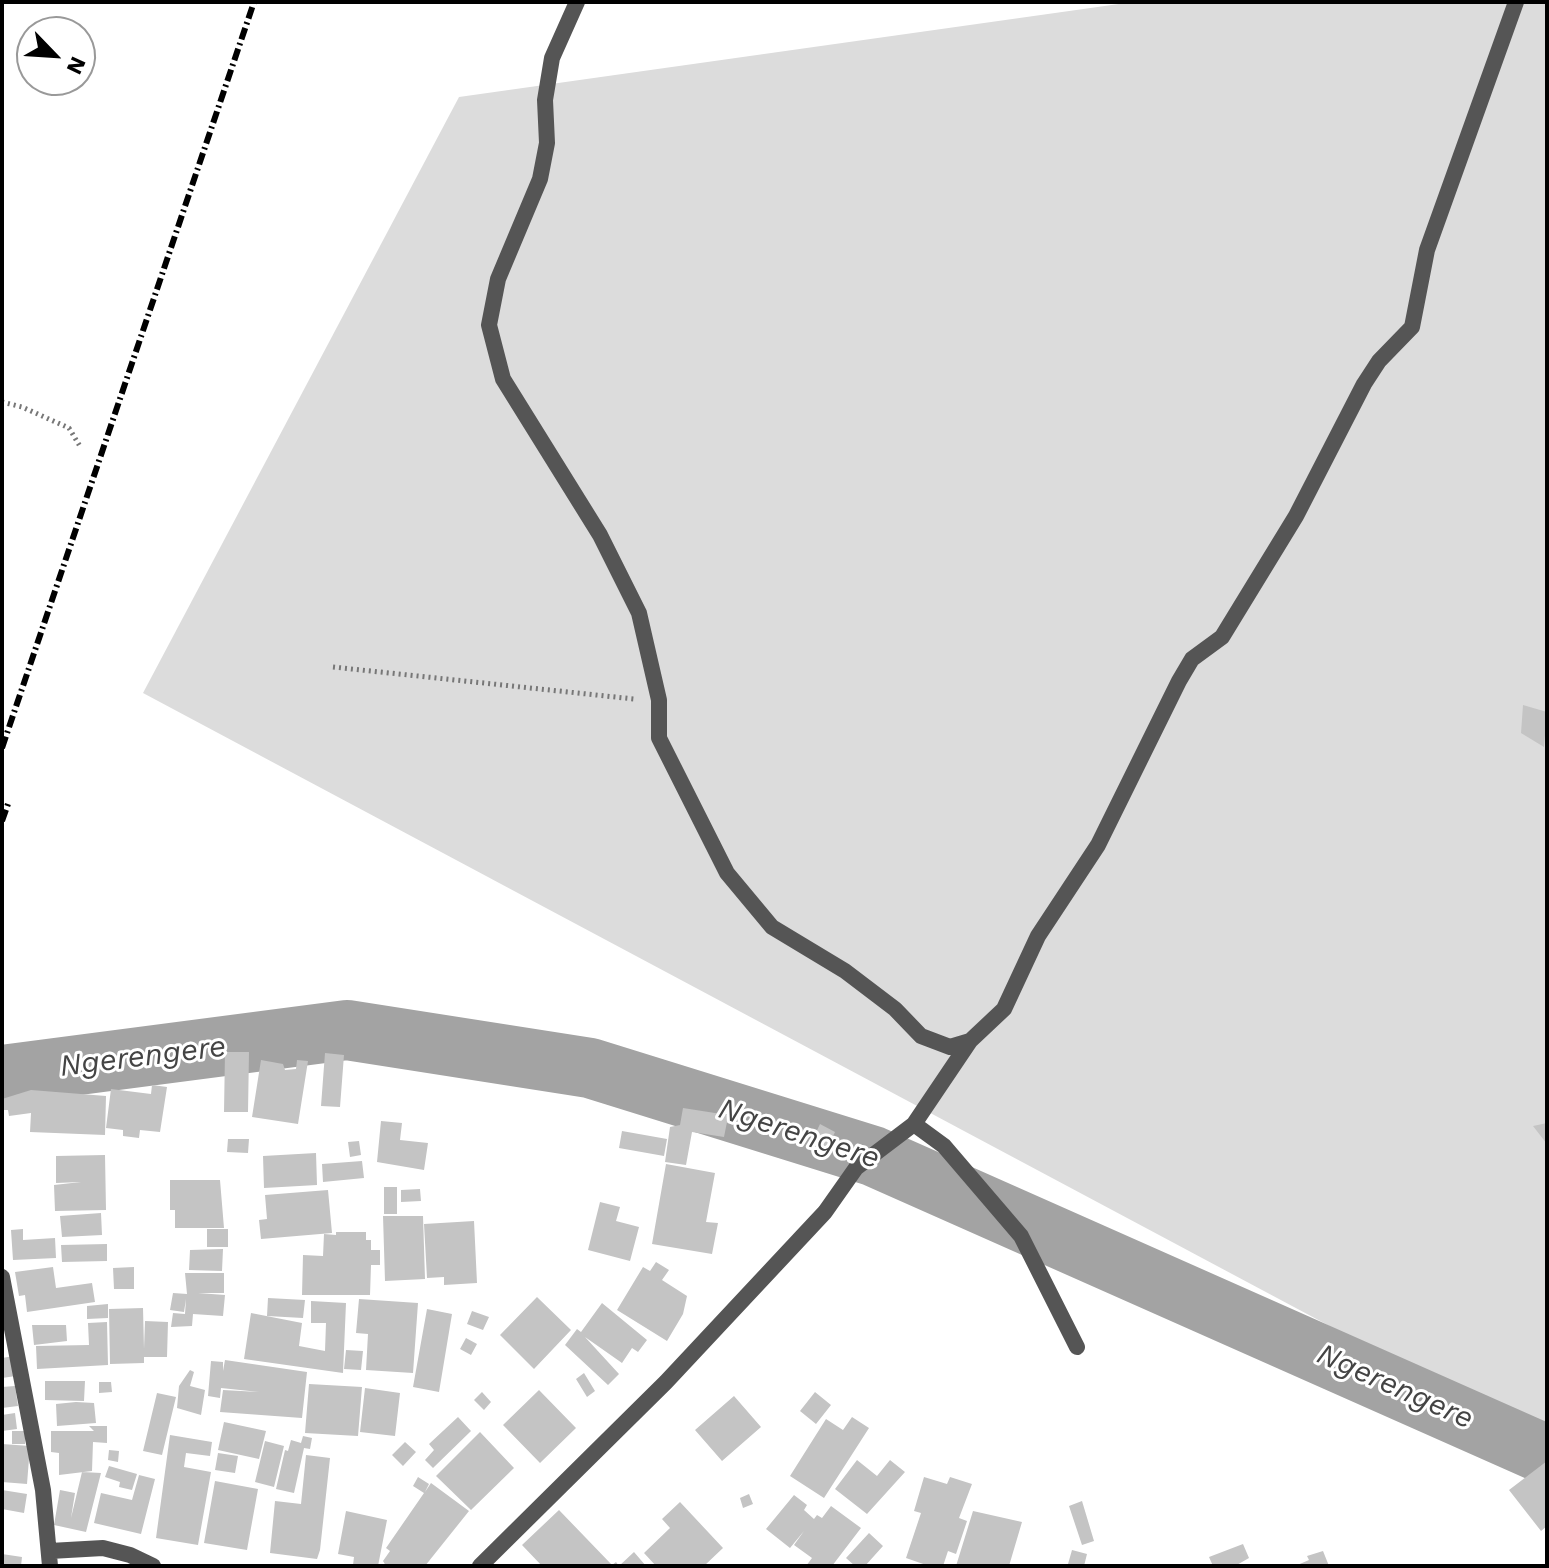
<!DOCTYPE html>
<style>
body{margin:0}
#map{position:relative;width:1549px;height:1568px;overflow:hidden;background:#fff;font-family:"Work Sans",sans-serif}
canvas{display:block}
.frame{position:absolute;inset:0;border:4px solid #000;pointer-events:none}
.north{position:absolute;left:16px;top:16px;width:80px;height:80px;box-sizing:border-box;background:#fff;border:2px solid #999;border-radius:50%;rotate:115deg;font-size:22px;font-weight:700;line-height:32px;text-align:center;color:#000}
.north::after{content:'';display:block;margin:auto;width:28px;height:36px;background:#000;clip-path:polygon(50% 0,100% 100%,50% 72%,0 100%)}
</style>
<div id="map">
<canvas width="1549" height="1568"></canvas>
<div class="frame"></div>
<div class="north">N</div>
</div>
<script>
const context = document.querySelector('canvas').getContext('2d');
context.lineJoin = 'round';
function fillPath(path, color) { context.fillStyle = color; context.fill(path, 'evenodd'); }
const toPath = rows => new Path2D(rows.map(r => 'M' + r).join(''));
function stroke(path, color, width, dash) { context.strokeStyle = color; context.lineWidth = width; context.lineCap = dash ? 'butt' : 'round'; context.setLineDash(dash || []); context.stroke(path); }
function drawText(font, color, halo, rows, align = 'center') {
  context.font = font + ' "Work Sans",sans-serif'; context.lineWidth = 6; context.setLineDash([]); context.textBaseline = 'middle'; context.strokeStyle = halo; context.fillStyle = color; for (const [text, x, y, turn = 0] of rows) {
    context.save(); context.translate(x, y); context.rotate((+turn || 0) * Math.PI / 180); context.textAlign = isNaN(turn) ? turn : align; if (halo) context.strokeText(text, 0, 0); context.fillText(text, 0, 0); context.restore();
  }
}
fillPath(toPath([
 [1133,2,1547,2,1547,1442,143,693,459,97]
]), '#dcdcdc');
stroke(toPath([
 [2,1075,347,1030,590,1068,873,1156,1547,1455]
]), '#a3a3a3', 60);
fillPath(toPath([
 [1523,705,1547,712,1544,747,1521,733],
 [225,1052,249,1052,248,1112,224,1112],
 [325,1053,344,1055,340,1107,321,1106],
 [261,1060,283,1064,285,1070,296,1069,297,1060,308,1061,298,1124,252,1117],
 [152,1085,167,1087,160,1132,140,1130,139,1138,123,1136,123,1130,106,1128,111,1089,151,1094],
 [31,1090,106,1096,105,1135,30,1132,31,1113,9,1116,8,1110,2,1110,2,1099],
 [683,1108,734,1116,727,1122,724,1137,692,1132,686,1165,665,1162,670,1127,680,1125],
 [381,1121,402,1123,400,1140,428,1143,424,1170,377,1162],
 [1547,1123,1547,1144,1533,1126],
 [820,1124,835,1132,826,1151,811,1143],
 [622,1131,667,1139,664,1156,619,1148],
 [228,1139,249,1139,248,1153,227,1152],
 [359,1141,361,1155,350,1157,348,1142],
 [316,1153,317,1185,264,1188,263,1156],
 [105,1155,106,1210,55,1211,54,1185,81,1182,56,1183,56,1156],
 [362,1161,364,1178,323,1182,322,1164],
 [666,1164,715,1173,706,1222,718,1223,712,1254,652,1244],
 [170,1180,220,1180,224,1228,175,1228,175,1210,170,1210],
 [384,1187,397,1187,397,1214,384,1214],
 [420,1189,421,1201,401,1202,401,1190],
 [328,1190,332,1233,261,1239,259,1220,267,1219,265,1195],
 [600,1202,620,1207,616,1221,639,1227,630,1261,588,1250],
 [101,1213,102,1235,62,1237,60,1216],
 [383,1216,423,1216,425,1279,385,1281],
 [474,1221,477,1283,444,1285,444,1277,427,1278,424,1224],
 [23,1229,23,1240,55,1238,56,1258,13,1260,11,1230],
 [207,1229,228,1229,228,1247,207,1247],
 [336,1232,366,1232,366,1240,371,1240,371,1250,380,1250,380,1265,371,1265,370,1295,302,1295,303,1255,323,1256,324,1234,336,1235],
 [107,1244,107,1261,62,1262,61,1245],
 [223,1249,222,1271,189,1270,190,1250],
 [656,1262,669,1270,662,1280,687,1296,683,1314,667,1341,617,1310,643,1267,650,1271],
 [53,1267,56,1288,92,1283,95,1302,27,1312,25,1295,19,1296,15,1272],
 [134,1267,134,1289,114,1289,113,1268],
 [185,1273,224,1273,224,1293,198,1293,225,1295,223,1316,193,1314,192,1326,171,1327,173,1313,185,1314,186,1299,184,1312,170,1310,173,1293,187,1294],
 [537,1297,571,1330,534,1369,500,1335],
 [268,1298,305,1300,303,1318,267,1316],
 [359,1299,418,1303,413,1373,366,1370,368,1334,356,1333],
 [311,1301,346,1303,343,1373,244,1359,251,1313,302,1323,299,1346,325,1351,326,1323,311,1323],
 [602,1303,647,1340,638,1352,632,1348,622,1363,585,1337,619,1374,608,1385,565,1345,577,1329,581,1332],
 [108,1304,108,1318,87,1319,87,1306],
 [143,1308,144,1349,145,1321,168,1322,167,1357,144,1357,144,1363,110,1364,109,1309],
 [427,1309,452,1314,439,1392,413,1387],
 [472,1311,489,1317,483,1330,467,1324],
 [107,1322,108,1365,37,1369,36,1346,89,1345,88,1323],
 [32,1325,66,1325,67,1341,34,1345],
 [466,1338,477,1344,471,1355,460,1349],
 [346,1350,363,1351,361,1370,344,1369],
 [14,1356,16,1376,2,1378,2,1358],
 [225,1360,307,1372,302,1418,220,1412,223,1390,259,1392,221,1388,220,1398,208,1396,211,1361,223,1362,223,1371],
 [190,1370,194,1372,190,1386,205,1390,201,1415,177,1408,179,1386],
 [584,1373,595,1391,587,1397,576,1379],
 [45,1381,85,1381,84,1401,45,1400],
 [99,1382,111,1382,112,1392,99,1393],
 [309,1384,362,1387,358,1436,305,1433],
 [15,1386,18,1406,2,1408,2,1387],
 [365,1388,400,1393,395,1436,360,1432],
 [539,1390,576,1428,540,1463,503,1425],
 [482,1392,491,1402,484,1410,474,1400],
 [815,1392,831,1405,816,1424,800,1411],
 [157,1393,176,1397,162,1455,143,1451],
 [734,1396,761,1427,722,1461,695,1430],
 [76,1402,94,1403,96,1423,57,1426,56,1404],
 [15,1413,17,1429,2,1431,2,1415],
 [458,1417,471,1431,433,1468,425,1460,434,1450,429,1444],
 [852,1417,869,1428,824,1498,790,1476,826,1419,843,1430],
 [224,1422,266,1431,259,1459,218,1450],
 [89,1426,107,1426,107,1443,93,1442,92,1471,59,1475,59,1453,51,1452,51,1431,94,1431],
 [12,1431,25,1431,25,1444,12,1444],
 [480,1432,514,1468,471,1510,436,1476],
 [170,1435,212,1442,210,1456,186,1453,184,1467,211,1472,198,1545,156,1538],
 [303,1436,312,1438,310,1449,304,1448,294,1493,276,1489,285,1450,288,1451,291,1440,301,1443],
 [265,1441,284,1446,274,1487,255,1482],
 [405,1442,416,1452,403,1466,392,1455],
 [2,1444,30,1446,27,1484,2,1482],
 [109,1450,119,1451,118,1462,108,1460],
 [218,1453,238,1456,235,1473,215,1470],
 [306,1455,330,1458,320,1550,317,1559,270,1553,275,1501,301,1504],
 [857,1460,877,1476,890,1460,905,1472,867,1514,835,1489],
 [1547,1461,1547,1526,1541,1531,1509,1490],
 [109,1466,137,1474,132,1490,119,1487,120,1482,105,1477],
 [82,1472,101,1473,86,1532,54,1525,60,1490,75,1493,71,1518],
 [139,1475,155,1479,141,1534,94,1523,101,1493,132,1500],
 [418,1477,429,1484,425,1492,431,1483,469,1511,425,1566,386,1566,383,1561,390,1551,386,1548,424,1493,413,1486],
 [924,1477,947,1484,950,1477,972,1484,959,1518,967,1521,956,1554,948,1551,943,1566,929,1566,906,1558,921,1513,914,1511],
 [215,1481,258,1489,247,1550,204,1543],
 [2,1490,27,1494,24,1513,2,1509],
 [749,1494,753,1504,743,1508,740,1498],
 [794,1495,807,1505,804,1510,814,1519,817,1515,822,1518,831,1506,861,1528,832,1566,806,1566,812,1558,794,1545,804,1531,790,1548,766,1529],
 [1082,1501,1094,1541,1082,1545,1069,1506],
 [680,1502,723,1548,704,1566,656,1566,644,1553,670,1528,662,1519],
 [559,1510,612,1565,616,1562,619,1566,634,1552,646,1566,542,1566,522,1545],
 [346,1511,387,1520,378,1566,353,1565,354,1557,338,1554],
 [973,1511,1022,1522,1009,1566,956,1566],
 [869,1533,883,1546,865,1566,855,1566,846,1558],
 [1243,1544,1249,1558,1235,1566,1213,1566,1209,1557],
 [1072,1550,1087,1554,1084,1566,1068,1564],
 [1323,1551,1329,1566,1295,1566,1309,1560,1307,1556],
 [2,1554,22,1557,21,1566,2,1566]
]), '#c4c4c4');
stroke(toPath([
 [2,402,22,407,69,428,81,448],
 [333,667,634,699]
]), '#777', 5, [2, 4]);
stroke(toPath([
 [577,2,552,58,545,100,547,143,540,179,498,279,489,325,503,379,600,535,639,613,659,700,659,738,727,873,772,927,845,971,895,1009,921,1036,950,1047,970,1041,1004,1009,1038,936,1098,845,1179,681,1192,659,1222,637,1296,516,1364,384,1379,361,1412,327,1427,250,1516,2],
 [914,1124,970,1041],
 [2,1277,43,1490,50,1566],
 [50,1551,103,1548,130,1555,153,1566],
 [480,1566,666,1382,825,1212,856,1168,914,1124,944,1146,1021,1236,1077,1347]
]), '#555', 16);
stroke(toPath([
 [2,748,254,2],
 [2,821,9,801]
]), '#000', 6, [12, 4, 2, 4]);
drawText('italic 30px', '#444', '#fff', [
 ["Ngerengere",143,1057,-7],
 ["Ngerengere",799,1134,18],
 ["Ngerengere",1395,1387,24]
]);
</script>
